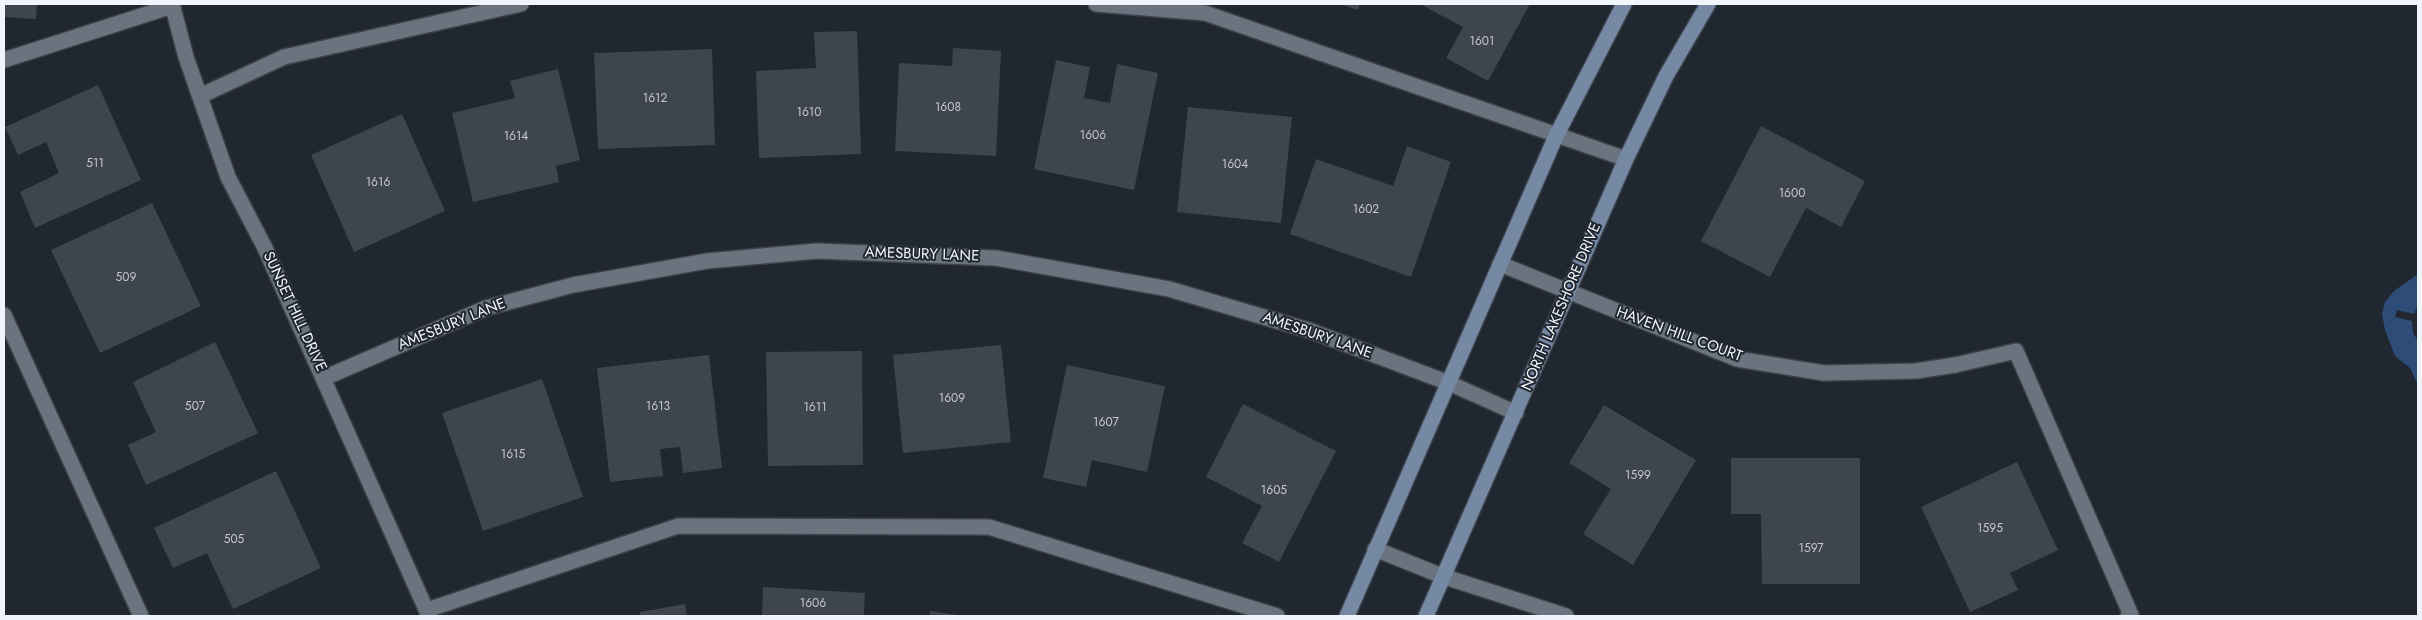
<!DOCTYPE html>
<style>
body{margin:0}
#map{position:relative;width:2422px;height:620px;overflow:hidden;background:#202730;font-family:Jost,sans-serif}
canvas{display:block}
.frame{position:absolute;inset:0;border:5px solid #f0f5fb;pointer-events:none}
</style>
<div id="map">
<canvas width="2422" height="620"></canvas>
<div class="frame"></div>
</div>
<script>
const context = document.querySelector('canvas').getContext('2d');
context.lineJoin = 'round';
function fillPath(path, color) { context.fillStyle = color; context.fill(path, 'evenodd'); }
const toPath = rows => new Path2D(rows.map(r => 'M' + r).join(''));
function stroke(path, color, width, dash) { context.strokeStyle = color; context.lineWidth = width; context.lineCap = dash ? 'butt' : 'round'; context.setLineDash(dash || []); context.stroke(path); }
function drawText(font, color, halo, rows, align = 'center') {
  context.font = font + ' Jost,sans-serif'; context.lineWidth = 4; context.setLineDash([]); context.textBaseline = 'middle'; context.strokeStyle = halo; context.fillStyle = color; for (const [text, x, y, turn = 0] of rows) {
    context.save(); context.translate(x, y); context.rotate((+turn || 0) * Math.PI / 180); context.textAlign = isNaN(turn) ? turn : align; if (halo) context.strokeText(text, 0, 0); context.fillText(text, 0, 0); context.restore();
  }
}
fillPath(toPath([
 [2418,274,2418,305,2414,314,2397,310,2395,317,2412,321,2413,333,2418,341,2418,385,2410,368,2395,356,2385,330,2382,314,2385,302,2394,291]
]), '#2d4d78');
fillPath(toPath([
 [4,4,37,4,36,19,4,17],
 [1340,4,1360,4,1358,10],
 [1420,4,1530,4,1488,81,1446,58,1463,27],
 [857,31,861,154,759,158,756,71,816,68,814,32],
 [953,48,1001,51,996,156,895,151,899,63,952,66],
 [712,49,715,145,598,149,594,53],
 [1056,60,1090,67,1084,98,1110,103,1117,64,1158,73,1134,190,1034,169],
 [558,69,580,160,556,166,559,182,473,202,452,113,515,98,510,81],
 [98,85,141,180,35,228,20,192,59,173,46,142,18,155,5,127],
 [1188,107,1292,117,1281,223,1177,212],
 [402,114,445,211,354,252,311,155],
 [1761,126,1865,181,1841,227,1806,208,1770,277,1701,241],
 [1407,146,1451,162,1411,277,1290,234,1316,159,1393,186],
 [152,203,201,306,100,353,51,250],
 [215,342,258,433,146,485,128,445,156,432,133,382],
 [1001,345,1011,442,903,453,893,355],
 [862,351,863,465,768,466,766,352],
 [709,355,722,468,683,473,680,447,660,449,663,476,610,482,597,368],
 [1067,365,1165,386,1147,472,1092,460,1086,487,1043,478],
 [542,379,583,497,483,531,442,413],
 [1243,404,1336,451,1279,562,1242,543,1262,506,1206,477],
 [1604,405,1696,460,1633,565,1583,534,1611,489,1569,463],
 [1731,458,1860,458,1860,584,1762,584,1761,514,1731,514],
 [2017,462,2058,550,2010,573,2018,590,1970,612,1921,507],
 [276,471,321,568,233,609,207,553,173,568,154,528],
 [763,587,865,593,864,616,762,616],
 [685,604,687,616,640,616,640,612],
 [930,611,958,615,958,616,930,616]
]), '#3e454f');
const lane = toPath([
 [1096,4,1205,13,1626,159],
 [4,60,172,6],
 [200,96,284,57,521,4],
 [4,315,141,616],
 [1955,365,2016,351,2131,615,2128,616],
 [1375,549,1442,576,1566,616],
 [427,610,678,526,989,527,1277,616]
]);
const street = toPath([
 [172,4,186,57,228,177,265,248,429,616],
 [1500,264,1737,359,1824,373,1916,371,1955,365],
 [324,378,486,308,573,285,707,261,817,251,996,258,1169,289,1311,331,1449,383,1516,413]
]);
const secondary = toPath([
 [1347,616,1556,136,1624,4],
 [1426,616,1626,159,1666,76,1708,4]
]);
stroke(lane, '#3d424a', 18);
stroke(street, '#3d424a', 18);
stroke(secondary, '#3d424a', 18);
stroke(lane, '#6b737e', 15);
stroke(street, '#6b737e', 15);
stroke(secondary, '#7588a4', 15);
drawText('12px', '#c4c9d0', null, [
 ["1601",1482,42],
 ["1612",655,99],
 ["1608",948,108],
 ["1610",809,113],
 ["1606",1093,136],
 ["1614",516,137],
 ["511",95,164],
 ["1604",1235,165],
 ["1616",378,183],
 ["1600",1792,194],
 ["1602",1366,210],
 ["509",126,278],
 ["1609",952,399],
 ["507",195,407],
 ["1613",658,407],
 ["1611",815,408],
 ["1607",1106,423],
 ["1615",513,455],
 ["1599",1638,476],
 ["1605",1274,491],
 ["1595",1990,529],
 ["505",234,540],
 ["1597",1811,549],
 ["1606",813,604]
]);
drawText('15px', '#f0f5fb', '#202730', [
 ["AMESBURY LANE",922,255,2],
 ["NORTH LAKESHORE DRIVE",1562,307,-67],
 ["SUNSET HILL DRIVE",294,312,65],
 ["AMESBURY LANE",452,325,-22],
 ["HAVEN HILL COURT",1679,335,20],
 ["AMESBURY LANE",1317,336,19]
]);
</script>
